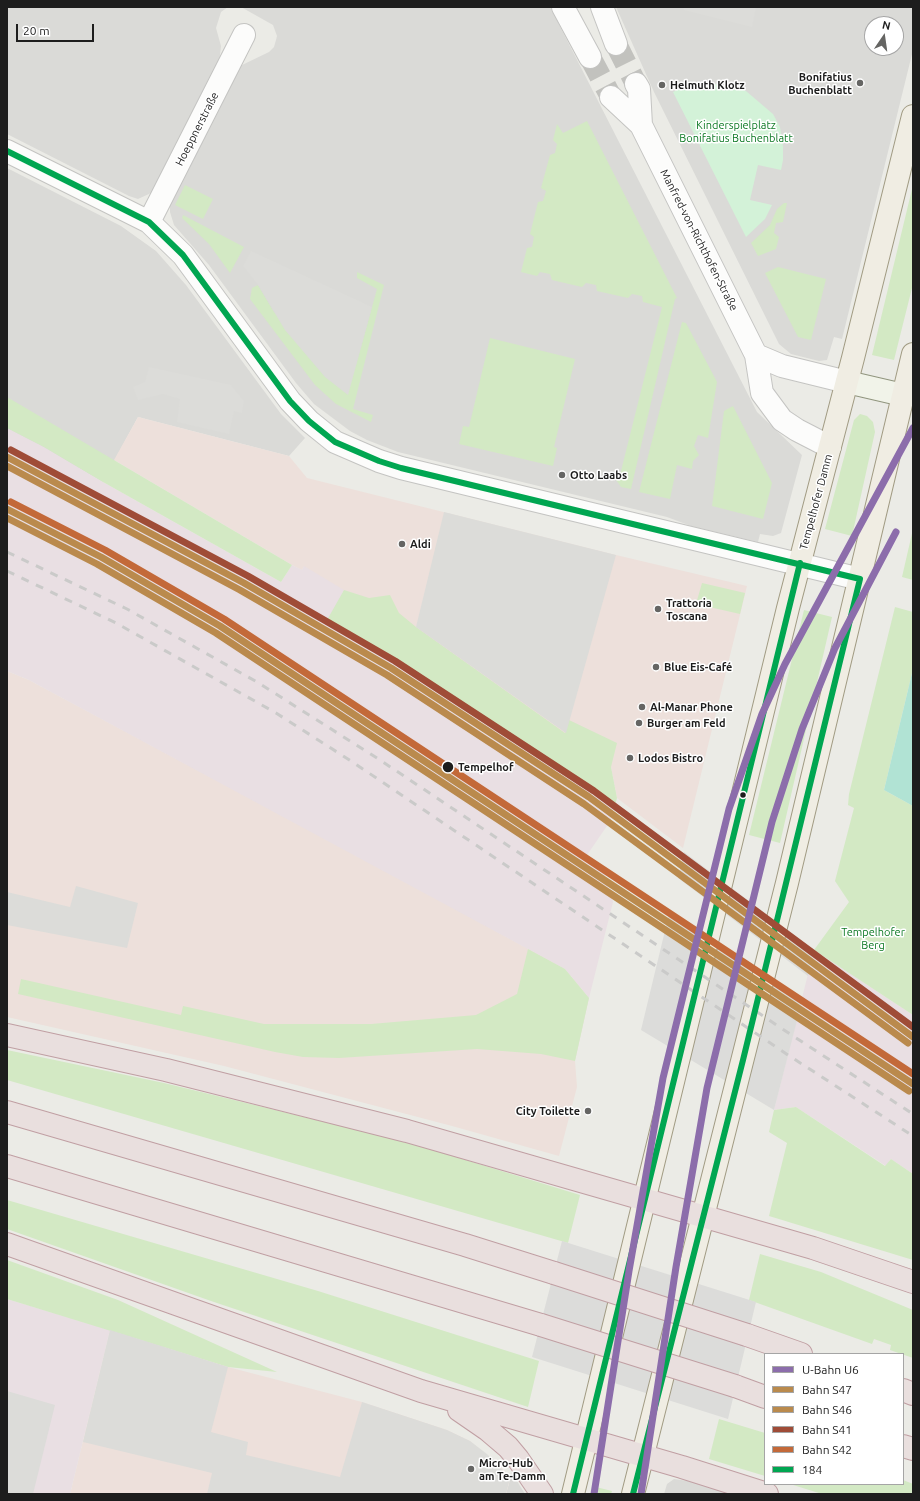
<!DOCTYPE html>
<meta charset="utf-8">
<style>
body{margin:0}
#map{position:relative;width:920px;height:1501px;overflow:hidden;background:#ebebe6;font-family:Ubuntu,sans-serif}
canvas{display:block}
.frame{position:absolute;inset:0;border:8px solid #1d1d1d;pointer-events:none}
.legend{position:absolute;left:764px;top:1353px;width:140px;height:132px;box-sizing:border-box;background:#fff;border:1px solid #a5a5a5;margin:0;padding:5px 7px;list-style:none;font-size:12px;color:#1d1d1d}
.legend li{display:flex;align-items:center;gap:8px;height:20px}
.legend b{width:20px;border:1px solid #a5a5a5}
.north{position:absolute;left:864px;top:16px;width:40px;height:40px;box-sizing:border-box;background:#fff;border:1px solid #a5a5a5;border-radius:50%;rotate:13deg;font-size:11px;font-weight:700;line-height:16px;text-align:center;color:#1d1d1d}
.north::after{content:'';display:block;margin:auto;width:14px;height:18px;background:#656563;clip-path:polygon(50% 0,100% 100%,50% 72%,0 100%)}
.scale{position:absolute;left:16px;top:24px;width:78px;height:18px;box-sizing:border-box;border:2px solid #1d1d1d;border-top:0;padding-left:5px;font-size:12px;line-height:14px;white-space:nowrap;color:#1d1d1d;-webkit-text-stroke:3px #fff;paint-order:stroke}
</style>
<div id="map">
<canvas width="920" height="1501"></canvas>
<div class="frame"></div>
<ul class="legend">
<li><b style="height:5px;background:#8c6dab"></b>U-Bahn U6</li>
<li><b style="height:5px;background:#ba8a4d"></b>Bahn S47</li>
<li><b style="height:5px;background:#ba8a4d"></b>Bahn S46</li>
<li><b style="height:5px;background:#9f4c37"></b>Bahn S41</li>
<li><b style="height:5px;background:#c36939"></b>Bahn S42</li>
<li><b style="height:5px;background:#00a651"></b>184</li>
</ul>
<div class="north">N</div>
<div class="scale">20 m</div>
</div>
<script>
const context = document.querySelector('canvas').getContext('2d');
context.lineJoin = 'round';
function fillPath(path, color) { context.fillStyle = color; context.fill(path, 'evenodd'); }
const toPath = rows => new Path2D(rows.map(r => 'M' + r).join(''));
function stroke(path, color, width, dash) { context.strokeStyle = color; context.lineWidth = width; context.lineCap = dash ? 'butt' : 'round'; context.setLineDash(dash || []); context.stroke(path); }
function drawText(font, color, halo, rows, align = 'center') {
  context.font = font + ' Ubuntu,sans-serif'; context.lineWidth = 3; context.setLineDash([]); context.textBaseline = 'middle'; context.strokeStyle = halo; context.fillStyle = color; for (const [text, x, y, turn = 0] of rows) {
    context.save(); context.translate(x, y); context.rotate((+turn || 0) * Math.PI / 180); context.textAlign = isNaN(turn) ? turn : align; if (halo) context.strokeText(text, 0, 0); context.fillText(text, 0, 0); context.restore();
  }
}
fillPath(toPath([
 [7,7,228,7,221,12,216,28,221,46,219,64,151,193,138,199,129,196,7,134],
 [241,7,550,7,757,412,802,455,781,533,773,536,760,534,758,542,691,526,667,517,398,452,367,440,350,431,314,404,296,383,209,265,174,225,170,212,170,204,240,66,269,52,274,47,276,40,277,36,273,25],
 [616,7,913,7,913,50,842,339,834,337,827,360,819,361,791,354,779,344,654,92],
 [872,24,896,24,896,48,872,48],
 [7,168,121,226,156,251,186,285,281,414,305,438,289,456,138,417,103,482,7,428],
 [512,1473,520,1486,525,1494,506,1494],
 [674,1479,688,1481,730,1494,664,1494,667,1484]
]), '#dadad7');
fillPath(toPath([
 [138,417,289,456,307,478,616,555,747,586,683,848,617,798,611,767,304,567,302,570,292,565,114,460],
 [7,671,29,680,401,879,565,969,589,998,575,1061,577,1087,559,1156,452,1126,224,1066,7,1017],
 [110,1330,228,1367,362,1402,447,1430,470,1441,499,1465,510,1478,506,1494,70,1494]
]), '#ede0db');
fillPath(toPath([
 [7,428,44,447,103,482,281,582,292,565,302,570,304,566,344,590,342,594,617,798,611,820,585,858,604,871,613,902,589,998,565,969,29,680,7,671],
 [814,950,913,1015,913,1174,891,1159,886,1166,796,1107,774,1110],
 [7,1299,110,1330,70,1494,7,1494]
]), '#e9dfe3');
fillPath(toPath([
 [587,121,677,298,675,299,631,489,621,487,612,474,620,475,662,307,643,302,642,296,632,294,628,298,597,291,596,285,586,283,582,287,552,280,550,274,540,272,537,276,521,272,527,248,532,247,534,237,530,234,538,202,543,201,546,191,541,188,550,155,555,153,557,144,553,140,557,124,563,133],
 [185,185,213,199,203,219,175,205],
 [913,185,913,284,894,360,872,355],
 [784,203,787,203,783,222,776,223,774,233,779,237,776,249,758,256,751,243,770,225,777,209],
 [183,215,244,247,230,273,209,244,182,218],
 [778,267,826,279,811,340,798,337,765,273],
 [357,272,384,285,353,409,373,415,371,422,336,404,315,385,250,299,252,288,258,285,274,312,356,365,377,289,357,278],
 [682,322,686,323,717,382,708,438,698,435,694,446,699,455,693,461,692,469,677,465,670,499,639,492],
 [490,338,575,359,554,447,557,448,553,466,459,444,463,426,469,427],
 [7,397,292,565,281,582,103,482,44,447,7,428],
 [733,406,772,483,763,519,712,506,724,411],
 [860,414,867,416,873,422,875,432,852,536,825,529,854,420],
 [913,529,913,580,902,577],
 [702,583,745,593,740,614,696,604],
 [344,590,369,598,390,595,399,613,416,627,565,733,569,720,617,743,611,767,617,798,615,805,442,691,350,632,327,620],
 [895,607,913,612,913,669,884,790,913,806,913,1015,814,950,849,902,835,881,854,808,848,805,849,794],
 [804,610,832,617,780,843,749,835],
 [528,949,565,969,589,998,575,1061,541,1054,477,1049,339,1058,303,1057,275,1052,18,994,21,979,181,1015,183,1006,264,1024,371,1024,476,1015,517,994],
 [7,1050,164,1083,407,1142,580,1195,568,1243,7,1080],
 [796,1107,885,1166,891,1159,913,1174,913,1260,769,1216,787,1143,769,1132,774,1110],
 [7,1200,318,1291,539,1361,528,1407,211,1301,7,1229],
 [760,1254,821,1272,913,1310,913,1358,890,1350,891,1345,874,1339,872,1344,749,1300],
 [7,1260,118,1300,277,1372,228,1367,7,1299],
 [719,1419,765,1433,765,1476,709,1459],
 [903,1480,913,1484,913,1494,822,1494,790,1484,903,1484],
 [596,1487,612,1491,611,1494,594,1494]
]), '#d3e9c4');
fillPath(toPath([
 [707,83,730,86,746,91,773,114,780,127,783,147,783,160,781,170,758,165,750,200,772,205,765,219,746,237,673,92,690,84]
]), '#d3f2d8');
fillPath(toPath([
 [913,669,913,806,884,790]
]), '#b1e3d4');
fillPath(toPath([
 [683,7,756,7,752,27,684,10],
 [251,251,372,307,348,395,325,377,285,330,258,285,243,266],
 [149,367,231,385,244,401,242,413,234,411,229,434,177,422,180,399,163,394,138,400,133,387,145,382],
 [444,512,616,555,566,733,416,627],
 [76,886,138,903,127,948,7,925,7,892,70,907],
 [110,1330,228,1367,211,1432,248,1442,246,1455,340,1477,362,1402,447,1430,470,1441,487,1454,510,1478,506,1494,207,1494,212,1473,83,1442],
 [7,1391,55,1405,33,1494,7,1494]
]), '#dcdcd9');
fillPath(toPath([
 [684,852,814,950,808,976,678,878],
 [669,914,802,1001,774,1110,641,1030],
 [562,1241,756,1302,728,1419,532,1357]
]), '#dcdcda');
stroke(toPath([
 [616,44,636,84],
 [590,57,611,97]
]), '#c2c2be', 22, [22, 11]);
const street = toPath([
 [563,7,590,57],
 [602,7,616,44],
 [636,84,639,89,641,125],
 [611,97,641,125,756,355,762,393,782,420,797,430,830,447],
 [7,151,149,222,183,255,290,401,309,421,335,442,379,461,401,468,860,579],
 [149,222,244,35],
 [756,355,782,366,847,382]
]);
const secondary = toPath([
 [847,382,903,395]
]);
const primary = toPath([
 [573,1494,788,608,853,358,913,116],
 [633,1494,787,883,913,354]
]);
const highway = toPath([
 [7,1035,166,1070,407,1131,813,1248,913,1282],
 [7,1112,465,1245,554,1273],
 [7,1166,541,1325],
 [7,1244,421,1391,682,1467,767,1494],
 [747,1335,801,1354],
 [735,1386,765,1397],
 [903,1390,913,1394],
 [459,1410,488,1430,508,1447,518,1459,542,1494],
 [903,1446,913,1449]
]);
stroke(street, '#c4c4c2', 24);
stroke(secondary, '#90957e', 24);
stroke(primary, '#a19b83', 24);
stroke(highway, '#c09fa3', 24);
stroke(street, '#fcfcfb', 22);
stroke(secondary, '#f1f3e9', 22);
stroke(primary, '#f0ede3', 22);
stroke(highway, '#e9dfde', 22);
stroke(toPath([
 [7,552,127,609,257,682,380,760,793,1036,913,1114],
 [7,571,116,623,276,713,351,761,788,1055,913,1136]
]), '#cacac9', 3, [8, 8]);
const highwayBridge = toPath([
 [554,1273,747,1335],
 [541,1325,735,1386]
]);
stroke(highwayBridge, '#c09fa3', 24, []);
stroke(highwayBridge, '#e9dfde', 22);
stroke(toPath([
 [7,151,149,222,183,255,290,401,309,421,335,442,379,461,401,468,860,579,743,1060,633,1494],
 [573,1494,800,563]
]), '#00a651', 6);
stroke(toPath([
 [7,457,244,583,391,668,589,797,913,1037],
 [7,509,101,557,220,626,913,1084]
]), '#ba8a4d', 7);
stroke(toPath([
 [7,466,240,590,387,675,584,804,908,1043],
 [7,518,97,564,216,633,909,1091]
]), '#ba8a4d', 7);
stroke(toPath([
 [11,450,248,576,395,661,594,791,913,1027]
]), '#9f4c37', 7);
stroke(toPath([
 [11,502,105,550,224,619,913,1074]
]), '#c36939', 7);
stroke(toPath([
 [594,1494,629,1271,663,1078,729,809,762,714,785,664,913,428],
 [641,1494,676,1267,707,1088,772,822,802,729,835,648,896,532]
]), '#8c6dab', 7);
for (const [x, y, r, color] of [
 [860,83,4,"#656563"],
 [662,85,4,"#656563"],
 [562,475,4,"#656563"],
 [402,544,4,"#656563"],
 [658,609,4,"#656563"],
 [656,667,4,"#656563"],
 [642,707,4,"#656563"],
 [639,723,4,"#656563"],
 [630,758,4,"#656563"],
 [448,767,6,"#1d1d1d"],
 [743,795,3.5,"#1d1d1d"],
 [588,1111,4,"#656563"],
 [471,1469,4,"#656563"]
]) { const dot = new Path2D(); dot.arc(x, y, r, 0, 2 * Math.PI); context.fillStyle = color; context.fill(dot); stroke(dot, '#fff', 1.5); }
drawText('bold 11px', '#1d1d1d', '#fff', [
 ["Bonifatius",852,77,"right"],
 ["Buchenblatt",852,90,"right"],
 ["Helmuth Klotz",670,85],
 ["Otto Laabs",570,475],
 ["Aldi",410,544],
 ["Trattoria",666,603],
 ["Toscana",666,616],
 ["Blue Eis-Café",664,667],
 ["Al-Manar Phone",650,707],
 ["Burger am Feld",647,723],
 ["Lodos Bistro",638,758],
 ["City Toilette",580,1111,"right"],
 ["Micro-Hub",479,1463],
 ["am Te-Damm",479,1476]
], 'left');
drawText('11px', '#0d7924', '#fff', [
 ["Kinderspielplatz",736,125],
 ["Bonifatius Buchenblatt",736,138],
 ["Tempelhofer",873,932],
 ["Berg",873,945]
]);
drawText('11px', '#1d1d1d', '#fff', [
 ["Hoeppnerstraße",197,129,-63],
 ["Manfred-von-Richthofen-Straße",699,240,63],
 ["Tempelhofer Damm",816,502,-75]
]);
drawText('bold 11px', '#1d1d1d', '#fff', [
 ["Tempelhof",458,767]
], 'left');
</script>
